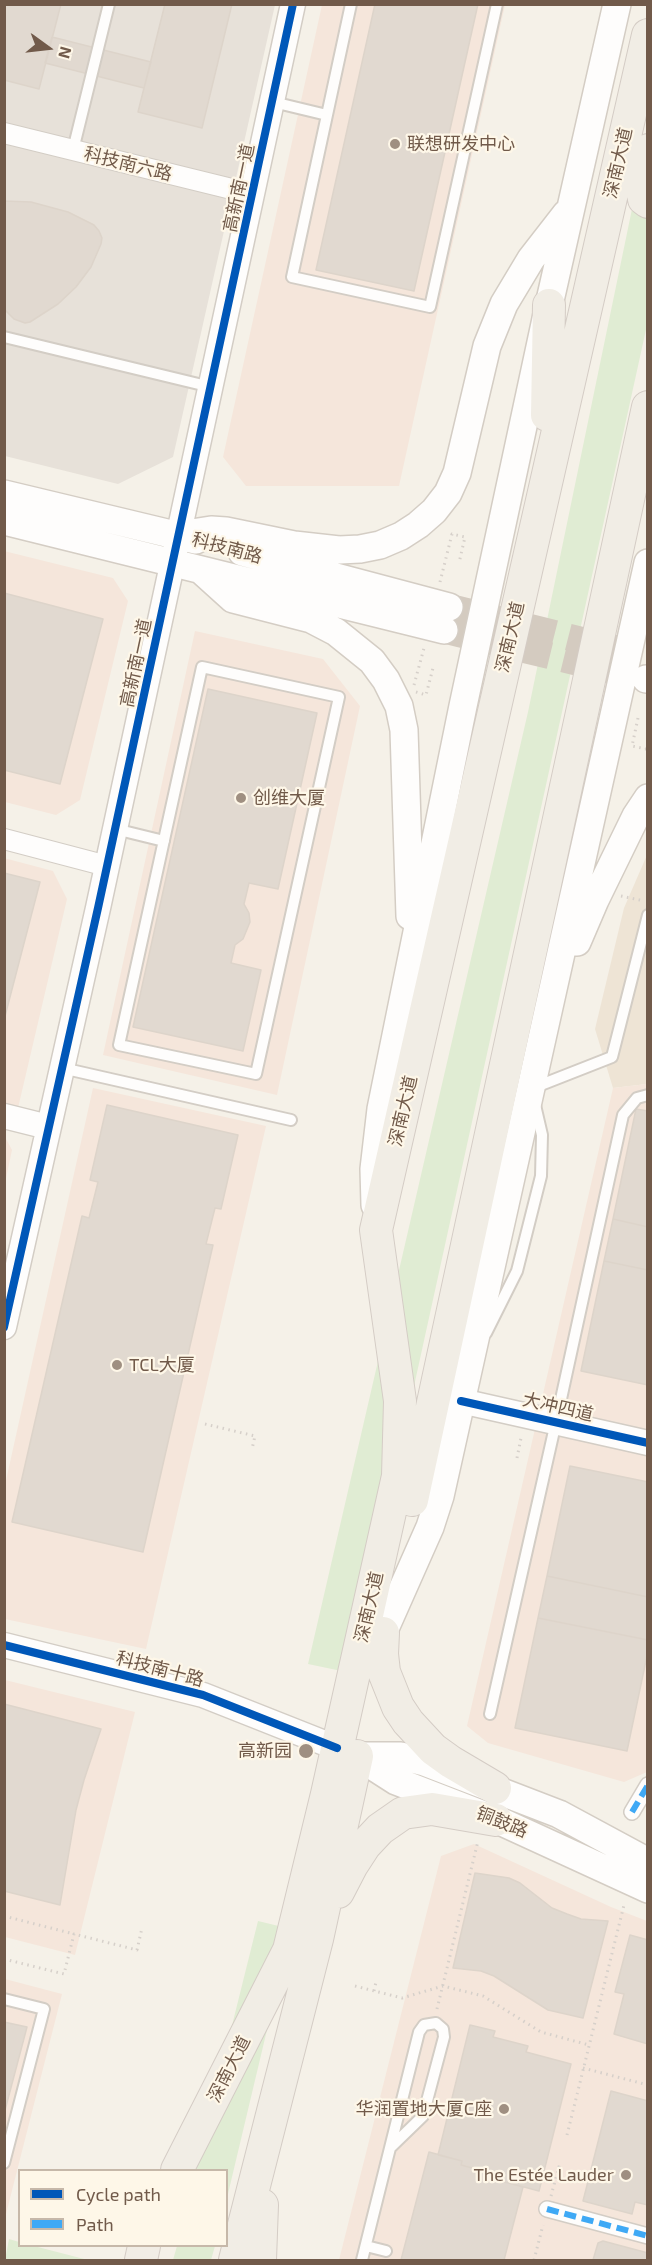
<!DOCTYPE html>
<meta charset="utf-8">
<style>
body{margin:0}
#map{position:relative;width:652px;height:2265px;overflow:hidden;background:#f5f1e8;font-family:"Exo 2",sans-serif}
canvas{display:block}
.frame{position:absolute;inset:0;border:6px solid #715a4a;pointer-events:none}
.legend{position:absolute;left:18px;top:2169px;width:210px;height:78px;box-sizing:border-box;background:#fef7e8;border:2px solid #c6b8a9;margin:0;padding:8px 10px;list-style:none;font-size:18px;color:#715a4a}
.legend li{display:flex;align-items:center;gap:12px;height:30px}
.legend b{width:30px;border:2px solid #c6b8a9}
.north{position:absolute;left:18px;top:18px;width:60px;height:60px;-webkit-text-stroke:4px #fef7e8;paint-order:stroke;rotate:105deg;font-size:16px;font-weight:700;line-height:24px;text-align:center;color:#715a4a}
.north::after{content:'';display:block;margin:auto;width:21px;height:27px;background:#715a4a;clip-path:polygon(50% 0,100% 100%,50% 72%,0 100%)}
</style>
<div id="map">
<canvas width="652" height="2265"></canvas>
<div class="frame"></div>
<ul class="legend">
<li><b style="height:8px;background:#0057b8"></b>Cycle path</li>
<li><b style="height:8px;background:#3fa9f5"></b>Path</li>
</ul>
<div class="north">N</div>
</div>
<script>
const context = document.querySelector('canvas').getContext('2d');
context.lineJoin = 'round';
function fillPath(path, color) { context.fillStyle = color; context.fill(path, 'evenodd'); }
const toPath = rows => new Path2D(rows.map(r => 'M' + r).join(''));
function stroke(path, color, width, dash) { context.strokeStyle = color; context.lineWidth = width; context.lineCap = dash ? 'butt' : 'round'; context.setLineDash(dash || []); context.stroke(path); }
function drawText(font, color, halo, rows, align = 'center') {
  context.font = font + ' "Exo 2","Noto Sans SC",sans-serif'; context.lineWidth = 4.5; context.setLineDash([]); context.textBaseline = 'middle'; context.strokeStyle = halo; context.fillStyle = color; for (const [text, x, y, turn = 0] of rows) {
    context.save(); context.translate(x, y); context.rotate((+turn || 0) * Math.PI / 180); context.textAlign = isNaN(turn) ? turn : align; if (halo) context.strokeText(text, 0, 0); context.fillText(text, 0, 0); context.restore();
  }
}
fillPath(toPath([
 [647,855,647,1084,613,1088,595,1029,624,908]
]), '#eee4d5');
fillPath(toPath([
 [322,5,505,5,399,486,246,486,223,457],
 [4,551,113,578,128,601,80,800,56,815,5,802],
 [195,631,323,659,360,706,277,1095,103,1055],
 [4,858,53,871,67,899,18,1108,5,1104],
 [647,1084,647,1772,624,1782,488,1743,467,1726,613,1088],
 [93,1088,266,1126,146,1649,5,1619,5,1485],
 [5,1137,12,1150,5,1183,5,1136],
 [5,1680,135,1712,75,1955,5,1937],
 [474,1844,611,1907,647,1921,647,2260,339,2260,441,1856],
 [5,1979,62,1994,5,2218]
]), '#f5e6db');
fillPath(toPath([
 [5,5,275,5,173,457,118,484,5,456]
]), '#e7e1d9');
fillPath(toPath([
 [632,209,647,212,647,325,351,1673,308,1664,528,712],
 [258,1921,291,1929,227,2198,226,2170,196,2170],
 [9,2239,19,2242,20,2246,34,2246,88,2260,5,2260],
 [177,2246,215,2246,211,2260,173,2260]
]), '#e0ecd3');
const building = toPath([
 [4,4,61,4,39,89,4,80,4,4],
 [165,4,232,4,202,128,138,112,165,4],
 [375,4,478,4,414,291,316,270,375,4],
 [52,37,151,62,144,88,45,63,52,37],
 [4,201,31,202,68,212,94,225,99,231,102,238,101,244,91,267,76,287,58,304,30,322,25,323,14,319,4,309,4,201],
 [4,593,103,619,60,784,4,770,4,593],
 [208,689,317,713,278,889,249,883,244,904,249,913,250,922,243,939,235,945,231,963,261,970,243,1051,133,1027,208,689],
 [4,873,40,882,4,1020,4,873],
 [107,1105,238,1135,221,1209,215,1208,206,1244,213,1245,143,1552,12,1522,82,1216,89,1218,98,1182,90,1180,107,1105],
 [636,1109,648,1111,648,1227,613,1219,636,1109],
 [613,1219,648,1227,648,1270,604,1261,613,1219],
 [604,1261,648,1270,648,1385,581,1371,604,1261],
 [570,1466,648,1482,648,1597,547,1576,570,1466],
 [547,1576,648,1597,648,1640,538,1618,547,1576],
 [538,1618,648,1640,648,1651,627,1751,515,1728,538,1618],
 [4,1704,101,1729,84,1780,76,1810,60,1905,4,1891,4,1704],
 [475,1873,509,1878,520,1883,552,1908,567,1914,581,1919,608,1921,583,2018,548,2010,494,1976,481,1971,453,1968,475,1873],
 [630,1935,648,1940,648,2044,614,2034,624,1994,615,1992,630,1935],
 [4,2022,27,2027,4,2114,4,2022],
 [470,2025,495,2031,493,2037,528,2046,526,2052,571,2064,539,2191,494,2179,495,2174,461,2165,462,2161,438,2155,470,2025],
 [611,2091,648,2101,648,2205,635,2202,632,2214,583,2201,611,2091],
 [429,2152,462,2161,461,2165,495,2174,494,2179,523,2187,504,2260,401,2260,429,2152],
 [603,2241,648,2253,648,2260,593,2260,598,2243,603,2241]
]);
fillPath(building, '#e1d9d0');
stroke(building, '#ddd4ca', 1.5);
stroke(toPath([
 [449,607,648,657],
 [444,630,646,679]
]), '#d4cbc0', 27, [27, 14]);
const service = toPath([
 [351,4,292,277,430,307,497,4],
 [273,102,327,115],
 [73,150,109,4],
 [4,337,211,387],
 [202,667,339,697,256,1074,119,1045,202,667],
 [115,829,164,841],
 [62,1068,291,1120],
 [533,1088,612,1057,648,915],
 [486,1333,517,1271,541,1176,542,1135,535,1105],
 [490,1714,556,1422,623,1115,637,1098,648,1095],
 [4,1999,44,2009,4,2163],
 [366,2246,386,2251],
 [362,2260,419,2032,424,2025,436,2023,443,2029,444,2037,423,2116,390,2148]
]);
const pedestrian = toPath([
 [632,1812,648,1785],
 [547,2209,648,2236]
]);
const minor = toPath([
 [4,133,252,194],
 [4,839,107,866]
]);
const tertiary = toPath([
 [4,1116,48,1127],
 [4,1327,98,908,293,4],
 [461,1401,648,1443],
 [4,1645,203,1695,337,1748]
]);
const secondary = toPath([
 [4,494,196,540],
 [4,521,444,630],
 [179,535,211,530,226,531,294,545,339,550,360,549,380,545,401,536,418,525,434,511,448,493,457,473,487,346,504,304,531,259,566,214],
 [242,552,449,607],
 [202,571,233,599,311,619,336,632,372,661,386,680,399,706,404,730,410,916],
 [646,679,648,679],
 [577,942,595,900,636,816,648,798],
 [375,1205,374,1169,381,1109,463,706,549,305,617,4],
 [383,1633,430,1527,440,1496,648,563],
 [338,1748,357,1756,396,1781,502,1822,648,1889],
 [357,1756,401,1756,424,1762,559,1814,648,1862]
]);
const primary = toPath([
 [648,150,641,181,644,199,648,202],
 [547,415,549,305],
 [412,1500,648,407],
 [383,1633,382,1654,384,1672,398,1707,408,1722,433,1749,451,1762,495,1788],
 [338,1892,352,1865,365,1845,380,1829,403,1813,432,1809,496,1820],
 [177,2170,289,1950,327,1794,398,1476,400,1401,376,1230,648,35],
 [141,2260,144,2246],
 [235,2260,317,1939,357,1756],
 [260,2260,262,2205]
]);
stroke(service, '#d3cdc5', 14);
stroke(pedestrian, '#d3cdc5', 18);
stroke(minor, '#d3cdc5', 22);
stroke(tertiary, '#d3cdc5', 27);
stroke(secondary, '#d4cdc4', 30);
stroke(primary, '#d4ccc5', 34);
stroke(toPath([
 [440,582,452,534,465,537,459,563],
 [414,685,424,648],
 [416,692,426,695,433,668],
 [638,718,632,746,646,749,648,742],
 [621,896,644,901],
 [205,1424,255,1436,252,1449],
 [517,1458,521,1438],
 [4,1916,74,1934],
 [4,1959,64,1974,74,1934,137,1950,142,1928],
 [355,1986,402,1998,443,1986,483,1996,541,2032,589,2045],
 [374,1991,376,1982],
 [437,2009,478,1841],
 [583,2068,648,2085],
 [567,2135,624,1905],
 [551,2196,560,2163],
 [534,2260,543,2225]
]), '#d6d0ca', 3, [1.5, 4.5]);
stroke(service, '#fefdfc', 10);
stroke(pedestrian, '#fefdfc', 15);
stroke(minor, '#fefdfc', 20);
stroke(tertiary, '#fefdfc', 24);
stroke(secondary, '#fefdfc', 27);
stroke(primary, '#f1ede5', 32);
stroke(toPath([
 [632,1812,648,1785],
 [547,2209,648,2236]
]), '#3fa9f5', 6, [12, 6]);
stroke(toPath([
 [4,1327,98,908,293,4],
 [461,1401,648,1443],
 [4,1645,203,1695,337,1748]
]), '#0057b8', 8);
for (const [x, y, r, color] of [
 [395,144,6,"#9f8f81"],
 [241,798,6,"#9f8f81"],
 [117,1365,6,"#9f8f81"],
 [306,1751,8,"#9f8f81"],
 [504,2109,6,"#9f8f81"],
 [626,2175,6,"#9f8f81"]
]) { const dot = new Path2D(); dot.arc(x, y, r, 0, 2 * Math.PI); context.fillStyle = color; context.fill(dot); stroke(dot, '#fef7e8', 2); }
drawText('18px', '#715a4a', '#fef7e8', [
 ["联想研发中心",407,144],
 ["创维大厦",253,798],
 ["TCL大厦",129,1365],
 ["高新园",292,1751,"right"],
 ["华润置地大厦C座",492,2109,"right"],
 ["The Estée Lauder",614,2175,"right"]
], 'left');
drawText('18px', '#715a4a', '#fef7e8', [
 ["深南大道",618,163,-77],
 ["科技南六路",128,164,14],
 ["高新南一道",239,188,-78],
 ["科技南路",227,548,15],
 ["深南大道",510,637,-77],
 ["高新南一道",136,663,-78],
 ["深南大道",403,1111,-77],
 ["大冲四道",558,1407,13],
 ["深南大道",369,1607,-77],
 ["科技南十路",160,1669,15],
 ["铜鼓路",502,1822,22],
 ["深南大道",229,2069,-63]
]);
</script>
